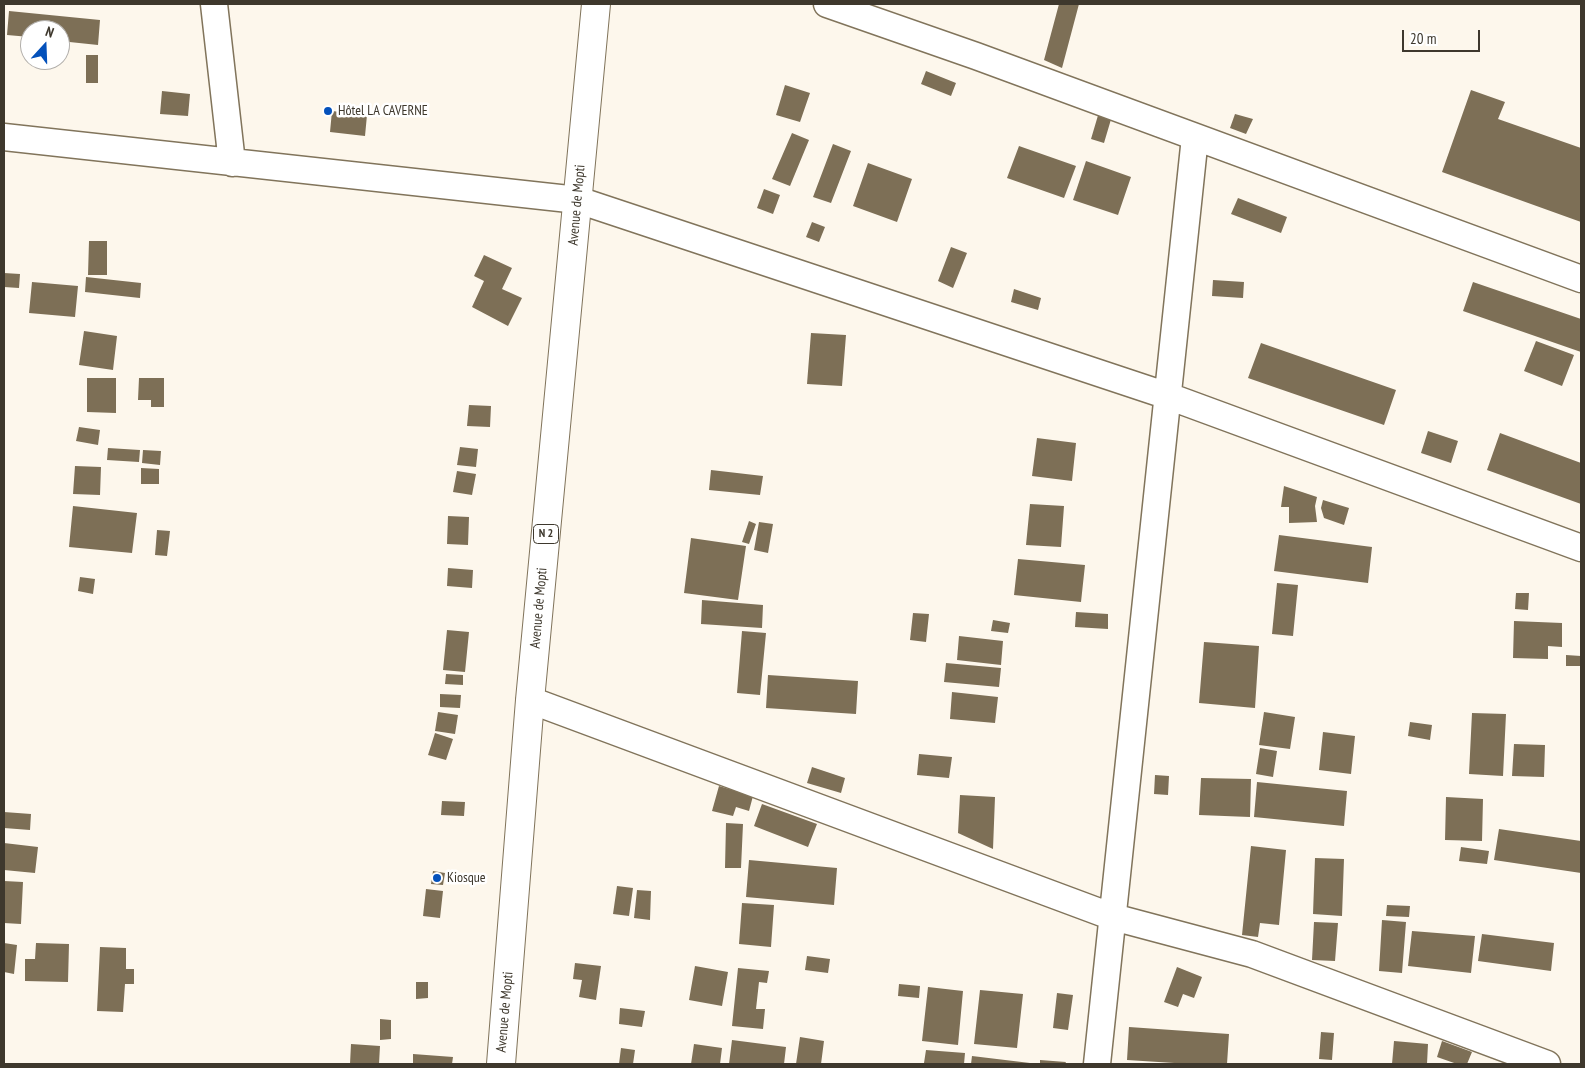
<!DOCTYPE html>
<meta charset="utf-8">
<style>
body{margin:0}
#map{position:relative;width:1585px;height:1068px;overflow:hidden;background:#fdf7ec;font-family:"PT Sans Narrow",sans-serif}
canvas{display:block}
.frame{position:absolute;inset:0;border:5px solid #3e382d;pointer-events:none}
.north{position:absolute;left:20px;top:20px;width:50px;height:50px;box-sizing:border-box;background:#fff;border:1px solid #b2afab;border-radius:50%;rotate:20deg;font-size:14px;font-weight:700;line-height:20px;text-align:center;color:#3e382d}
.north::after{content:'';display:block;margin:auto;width:18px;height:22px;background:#0451bb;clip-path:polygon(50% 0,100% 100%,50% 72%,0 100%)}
.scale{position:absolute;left:1402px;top:30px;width:78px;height:22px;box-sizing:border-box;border:2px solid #3e382d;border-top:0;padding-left:6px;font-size:15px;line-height:18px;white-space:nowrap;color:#3e382d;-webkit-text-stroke:4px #fff;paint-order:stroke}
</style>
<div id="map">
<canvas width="1585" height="1068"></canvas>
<div class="frame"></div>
<div class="north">N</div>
<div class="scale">20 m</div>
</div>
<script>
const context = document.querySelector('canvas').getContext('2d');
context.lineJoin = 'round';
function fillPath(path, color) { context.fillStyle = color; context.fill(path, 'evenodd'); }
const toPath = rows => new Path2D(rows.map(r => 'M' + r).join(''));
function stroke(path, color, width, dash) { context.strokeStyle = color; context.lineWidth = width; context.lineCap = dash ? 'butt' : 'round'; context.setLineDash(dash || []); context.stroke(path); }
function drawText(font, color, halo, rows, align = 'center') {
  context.font = font + ' "PT Sans Narrow",sans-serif'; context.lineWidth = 5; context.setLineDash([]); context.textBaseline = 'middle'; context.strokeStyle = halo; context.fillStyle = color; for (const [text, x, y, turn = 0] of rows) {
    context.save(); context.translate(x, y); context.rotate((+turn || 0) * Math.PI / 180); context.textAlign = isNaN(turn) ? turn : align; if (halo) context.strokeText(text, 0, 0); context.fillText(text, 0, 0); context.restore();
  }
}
fillPath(toPath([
 [1059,4,1079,4,1062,68,1044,60],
 [9,11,100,20,98,45,60,41,60,30,30,30,30,37,7,35],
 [86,55,98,55,98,83,86,83],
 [926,71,956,83,951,96,921,84],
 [785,85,810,93,800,122,776,115],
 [1471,90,1505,102,1498,119,1581,148,1581,222,1442,172],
 [162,91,190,94,188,116,160,114],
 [332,111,367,115,365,136,330,132],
 [1099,112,1112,116,1104,143,1091,139],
 [1235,114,1253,119,1246,134,1230,128],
 [792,133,809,140,790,186,772,179],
 [833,144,851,151,831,203,813,197],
 [1019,146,1076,166,1064,198,1007,178],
 [1086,161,1131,177,1118,215,1073,200],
 [868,163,912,179,897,222,853,206],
 [764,189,780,195,773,214,757,208],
 [1238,198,1287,217,1281,233,1231,214],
 [812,222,825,227,819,242,806,237],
 [89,241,107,241,107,275,88,275],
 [951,247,967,253,953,288,938,281],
 [484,255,512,268,502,289,522,298,508,326,472,307,484,281,474,276],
 [4,273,20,274,19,288,4,287],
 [86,277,141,283,140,298,85,292],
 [1213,280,1244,282,1243,298,1212,296],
 [32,282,78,286,75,317,29,313],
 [1473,282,1581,319,1581,352,1463,311],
 [1014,289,1041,298,1038,310,1011,302],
 [84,331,117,336,113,370,79,365],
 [811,333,846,335,842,386,807,384],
 [1536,341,1574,355,1562,386,1524,371],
 [1261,343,1396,390,1384,425,1248,378],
 [87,378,116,378,116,413,87,412],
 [139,378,164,378,164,407,151,407,151,400,138,400],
 [469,405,491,406,490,427,467,426],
 [79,427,100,430,98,445,76,441],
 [1428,431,1458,441,1451,463,1421,453],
 [1500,433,1581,463,1581,504,1487,470],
 [1037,438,1076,443,1072,481,1032,476],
 [460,447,478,449,476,467,457,465],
 [108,448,140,450,139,462,107,460],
 [143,450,161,451,160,465,142,463],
 [75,466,101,467,100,495,73,494],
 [141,468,159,469,159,484,141,484],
 [711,470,763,476,760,495,709,490],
 [457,471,476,474,472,495,453,492],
 [1284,486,1317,497,1315,506,1317,522,1289,523,1289,507,1281,507],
 [1323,500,1349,508,1344,525,1324,518,1321,508],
 [1030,504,1064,506,1061,547,1026,545],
 [73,506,137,513,132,553,69,547],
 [448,516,469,517,468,545,447,544],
 [749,521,756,524,749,544,742,542],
 [759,522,773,524,768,553,754,550],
 [157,530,170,531,167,556,155,555],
 [1279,535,1372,547,1368,583,1274,571],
 [691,538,746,546,738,600,684,593],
 [1018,559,1085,565,1081,602,1014,595],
 [448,568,473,570,472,588,447,586],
 [80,577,95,579,93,594,78,591],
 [1277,583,1298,585,1293,636,1272,634],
 [1516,593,1529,593,1528,610,1515,609],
 [702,600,763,605,762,628,701,624],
 [1076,612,1108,614,1108,629,1075,627],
 [913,613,929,614,926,642,910,640],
 [993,620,1010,623,1008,633,991,631],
 [1514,621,1562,623,1562,647,1548,646,1548,659,1513,658],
 [447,630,469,632,465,672,443,670],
 [742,631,766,633,760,695,737,693],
 [959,636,1003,641,1001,665,957,660],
 [1204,642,1259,646,1255,708,1199,703],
 [1566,655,1581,656,1581,666,1566,666],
 [946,663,1001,668,999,687,944,682],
 [446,674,463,675,463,685,445,684],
 [768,675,858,681,856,714,766,708],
 [952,692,998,697,995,723,950,719],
 [440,694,461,695,460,708,440,707],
 [438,712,458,715,455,734,435,731],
 [1264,712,1295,717,1290,749,1259,745],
 [1472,713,1506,714,1503,776,1469,774],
 [1410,722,1432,725,1430,740,1408,736],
 [1323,732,1355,736,1351,774,1319,770],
 [435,733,453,739,446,760,428,755],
 [1514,744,1545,745,1544,777,1512,776],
 [1260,748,1277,751,1273,777,1256,774],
 [919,754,952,757,949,778,917,775],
 [812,767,845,778,841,793,807,783],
 [1155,775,1169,776,1168,795,1154,794],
 [1201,778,1251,779,1250,817,1199,815],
 [1257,782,1347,791,1344,826,1254,817],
 [719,786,753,796,749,811,736,807,733,816,712,811],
 [960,795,995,797,993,849,958,833],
 [1446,797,1483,799,1482,841,1445,840],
 [442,801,465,802,464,816,441,815],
 [762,804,817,824,808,847,754,826],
 [4,812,31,814,30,830,4,828],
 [726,823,743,824,741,868,725,868],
 [1499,829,1581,841,1581,873,1494,860],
 [4,843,38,847,35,873,4,870],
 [1251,846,1286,850,1279,925,1260,923,1258,937,1242,935],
 [1461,847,1489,851,1487,864,1459,861],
 [1315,858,1344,859,1342,916,1313,914],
 [749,860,837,868,834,905,746,897],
 [433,871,445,873,443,885,431,884],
 [4,881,23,882,21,924,4,923],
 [617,886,633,888,629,916,613,914],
 [426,889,443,891,440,918,423,916],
 [637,890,651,891,650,920,634,918],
 [742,903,774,905,771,947,739,944],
 [1387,905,1410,906,1409,917,1386,916],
 [1382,920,1406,922,1402,973,1379,971],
 [1314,922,1338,923,1335,961,1312,960],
 [1412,931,1475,936,1471,973,1408,966],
 [1482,934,1554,943,1551,971,1478,961],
 [4,943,17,945,14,974,4,972],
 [36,943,69,944,68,982,25,981,25,959,35,959],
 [100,947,126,948,126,969,134,969,134,984,125,984,123,1012,97,1011],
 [807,956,830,959,828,973,805,970],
 [575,963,601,966,596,1000,579,997,582,980,573,979],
 [695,966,728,972,722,1006,689,1000],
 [1177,967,1202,977,1194,998,1183,994,1178,1007,1164,1002],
 [738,968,769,971,767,983,759,982,756,1009,765,1009,763,1029,732,1026],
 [416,982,428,982,428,998,416,999],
 [899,984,920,986,919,998,898,996],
 [928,987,963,991,958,1045,922,1041],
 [980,990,1023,994,1017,1048,974,1044],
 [1057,993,1073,995,1068,1030,1053,1028],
 [620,1008,645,1011,642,1027,619,1024],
 [380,1019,391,1020,391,1039,380,1040],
 [1129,1027,1229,1034,1227,1064,1190,1064,1127,1060],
 [1321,1032,1334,1033,1332,1060,1319,1059],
 [800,1037,824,1041,821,1064,796,1064],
 [732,1040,786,1047,784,1064,729,1064],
 [1394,1041,1428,1044,1427,1064,1392,1064],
 [1442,1041,1472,1052,1467,1064,1457,1064,1437,1057],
 [351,1044,380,1046,379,1064,350,1064],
 [694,1044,722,1048,720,1064,691,1064],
 [621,1048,635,1050,633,1064,619,1064],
 [926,1050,965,1053,964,1064,924,1063],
 [413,1054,453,1057,452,1064,413,1064],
 [972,1056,1030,1063,1030,1064,971,1064],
 [1040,1060,1066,1062,1065,1064,1040,1064]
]), '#7d6f56');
const minor = toPath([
 [214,4,232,163],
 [827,4,976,56,1581,279],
 [4,137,578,200,1168,396,1581,548],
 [530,700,1113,917,1252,954,1547,1064],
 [1097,1064,1195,137]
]);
const primary = toPath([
 [501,1064,530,700,596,4]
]);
stroke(minor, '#81745b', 29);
stroke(primary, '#81745b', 30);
stroke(minor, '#fff', 26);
stroke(primary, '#fff', 28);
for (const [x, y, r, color] of [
 [328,111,5,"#0451bb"],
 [437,878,5,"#0451bb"]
]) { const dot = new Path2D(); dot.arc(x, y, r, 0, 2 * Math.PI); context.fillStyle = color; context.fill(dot); stroke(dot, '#fff', 2); }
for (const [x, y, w] of [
 [546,534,25]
]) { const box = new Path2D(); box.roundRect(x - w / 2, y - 9.5, w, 19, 4); context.fillStyle = '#fff'; context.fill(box); stroke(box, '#3e382d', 1); }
drawText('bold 12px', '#3e382d', null, [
 ["N 2",546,534]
]);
drawText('14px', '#3e382d', '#fff', [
 ["Hôtel LA CAVERNE",338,111],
 ["Kiosque",447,878]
], 'left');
drawText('14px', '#3e382d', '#fff', [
 ["Avenue de Mopti",577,205,-85],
 ["Avenue de Mopti",539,608,-85],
 ["Avenue de Mopti",505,1012,-85]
]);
</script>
